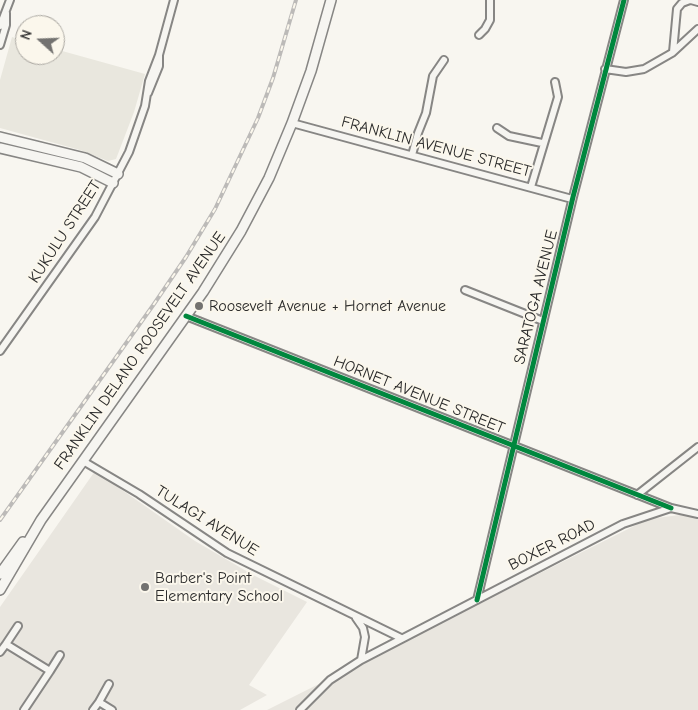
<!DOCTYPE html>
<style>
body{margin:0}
#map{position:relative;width:698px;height:710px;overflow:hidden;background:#f8f6f0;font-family:"Comic Neue",sans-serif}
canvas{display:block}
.north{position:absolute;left:15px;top:15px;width:50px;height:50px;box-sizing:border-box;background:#fbf7ec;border:1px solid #a8a59f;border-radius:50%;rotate:290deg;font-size:14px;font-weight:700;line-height:20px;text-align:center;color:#2b2b2b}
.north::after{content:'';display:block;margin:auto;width:18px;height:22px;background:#737270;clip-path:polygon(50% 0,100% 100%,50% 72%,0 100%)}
</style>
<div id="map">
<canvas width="698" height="710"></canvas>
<div class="north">N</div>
</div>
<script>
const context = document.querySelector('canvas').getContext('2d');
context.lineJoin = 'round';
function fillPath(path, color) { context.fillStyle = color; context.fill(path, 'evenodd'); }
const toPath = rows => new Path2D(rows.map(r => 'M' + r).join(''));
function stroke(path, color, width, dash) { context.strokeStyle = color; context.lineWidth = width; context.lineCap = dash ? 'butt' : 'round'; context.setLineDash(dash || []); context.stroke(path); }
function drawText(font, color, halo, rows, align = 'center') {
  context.font = font + ' "Comic Neue",sans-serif'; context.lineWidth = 4; context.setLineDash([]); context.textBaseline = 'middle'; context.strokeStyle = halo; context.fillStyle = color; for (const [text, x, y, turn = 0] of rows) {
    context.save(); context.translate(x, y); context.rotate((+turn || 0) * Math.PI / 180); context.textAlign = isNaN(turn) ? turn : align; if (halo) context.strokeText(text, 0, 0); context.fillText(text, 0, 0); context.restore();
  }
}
fillPath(toPath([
 [95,471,195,541,253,575,307,602,249,685,267,695,240,710,0,710,0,607],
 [680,515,698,516,698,710,267,710,648,519]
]), '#e9e6df');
fillPath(toPath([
 [12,37,25,41,25,55,55,55,55,49,145,74,134,112,116,159,108,161,80,150,0,128,0,80]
]), '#e9e7de');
const street = toPath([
 [691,0,698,2],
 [0,26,10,0],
 [479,35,485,29,490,20,490,0],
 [0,45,6,25,6,13],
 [673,52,677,9,682,3,690,0],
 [605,69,626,72,644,69,672,53,698,29],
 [148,93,159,66,159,55],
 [292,123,572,199],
 [497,128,509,136,542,143],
 [412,155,418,133,426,113,433,76,444,60],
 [531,187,558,97,555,82],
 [465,290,543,321],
 [186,316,671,508],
 [0,351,95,217,129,152,145,106,149,81,159,55,174,0],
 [83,461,139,494,227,553,401,638],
 [637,495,698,447],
 [477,600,573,197,624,0],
 [356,618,363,628,365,637,361,660],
 [6,644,18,626],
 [0,652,6,644,50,671,24,710],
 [50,671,60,655],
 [99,702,109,684],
 [93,710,99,702,112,710],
 [300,710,330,680,361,660,623,524,671,508,698,514]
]);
const secondary = toPath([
 [0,137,85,158,118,174],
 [0,148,81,167,113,183],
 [0,574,23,542],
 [0,590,41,520,203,292,241,231,269,178,292,123,311,71,331,0]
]);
stroke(street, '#878684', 10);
stroke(secondary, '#878684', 12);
stroke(street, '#f6f5f1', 6);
stroke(secondary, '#f6f5f1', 9);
const rail = toPath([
 [0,520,154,304,186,257,215,209,258,118,273,78,296,0]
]);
stroke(rail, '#bcbab8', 4);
stroke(rail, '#fbf7ec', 2, [5.5]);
stroke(toPath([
 [186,316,671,508],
 [477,600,573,197,624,0]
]), '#00873e', 5);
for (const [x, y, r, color] of [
 [199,306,5,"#737270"],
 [145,587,5,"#737270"]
]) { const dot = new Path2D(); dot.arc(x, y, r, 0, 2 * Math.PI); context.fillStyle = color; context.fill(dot); stroke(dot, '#fbf7ec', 2); }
drawText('16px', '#2b2b2b', '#fbf7ec', [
 ["FRANKLIN AVENUE STREET",436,147,15],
 ["KUKULU STREET",65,232,-57],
 ["SARATOGA AVENUE",536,297,-76],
 ["FRANKLIN DELANO ROOSEVELT AVENUE",140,351,-55],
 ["HORNET AVENUE STREET",419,395,22],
 ["TULAGI AVENUE",207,521,32],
 ["BOXER ROAD",552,545,-27]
]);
drawText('16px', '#2b2b2b', '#fbf7ec', [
 ["Roosevelt Avenue + Hornet Avenue",209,306],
 ["Barber's Point",155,578],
 ["Elementary School",155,596]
], 'left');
</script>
